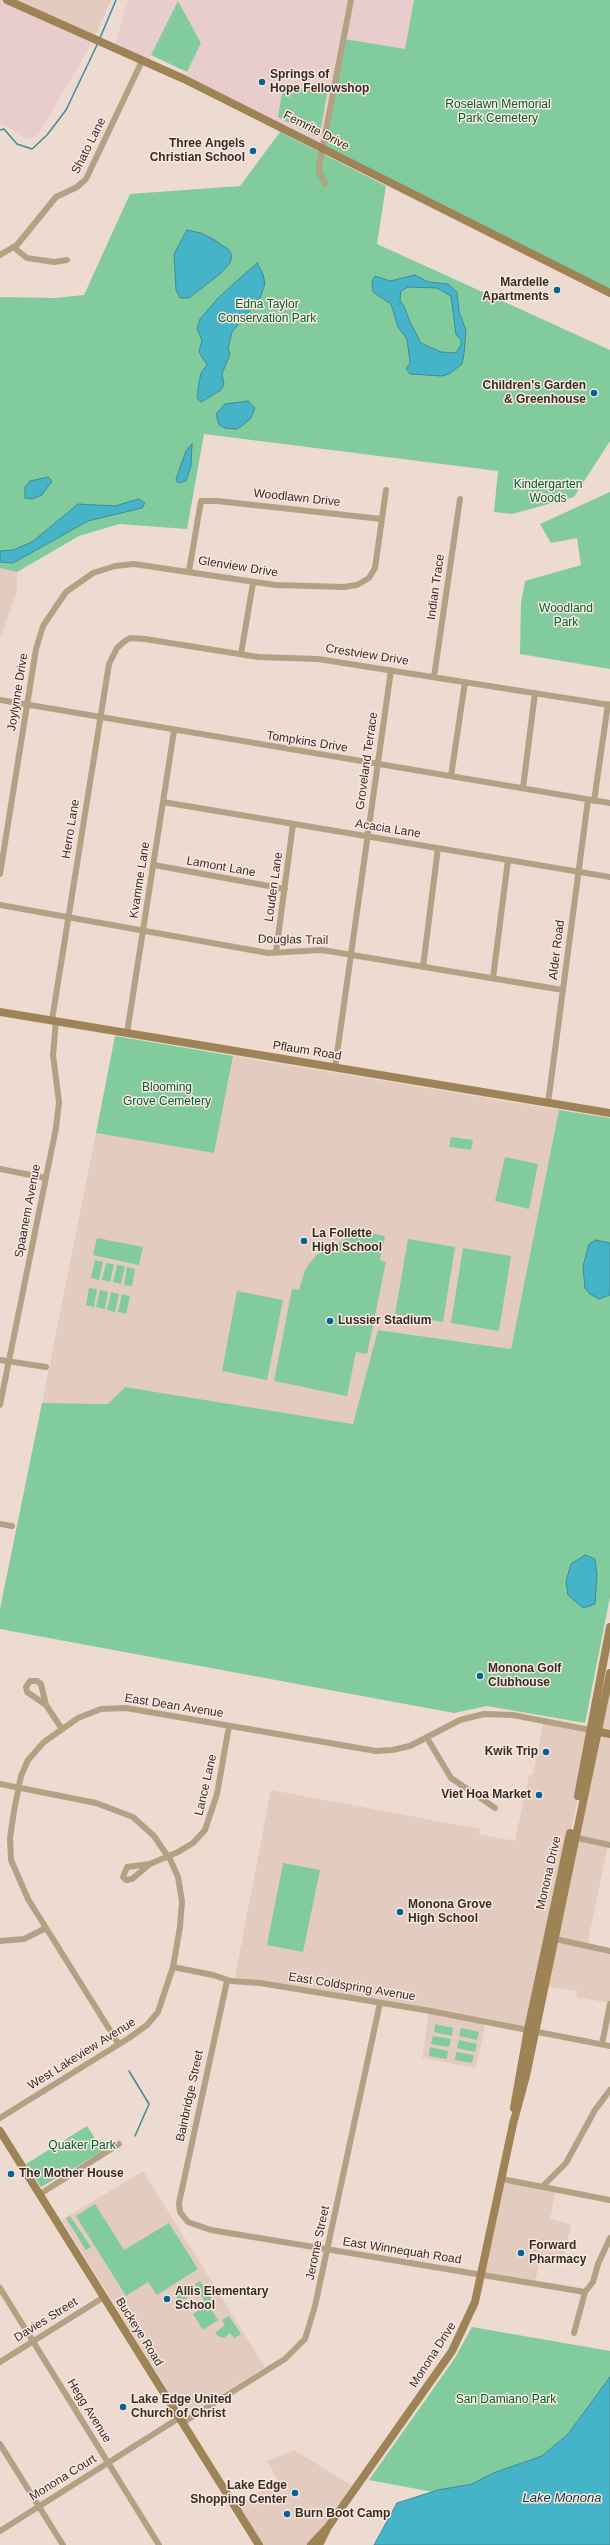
<!DOCTYPE html>
<style>
body{margin:0}
canvas{display:block;background:#eddad1}
</style>
<canvas width="610" height="2545"></canvas>
<script>
const context = document.querySelector('canvas').getContext('2d');
context.lineJoin = 'round';
function fillPath(path, color) { context.fillStyle = color; context.fill(path, 'evenodd'); }
const toPath = rows => new Path2D(rows.map(r => 'M' + r).join(''));
function stroke(path, color, width, dash) { context.strokeStyle = color; context.lineWidth = width; context.lineCap = dash ? 'butt' : 'round'; context.setLineDash(dash || []); context.stroke(path); }
function drawText(font, color, halo, rows, align = 'center') {
  context.font = font + ' Arial,sans-serif'; context.lineWidth = 3; context.setLineDash([]); context.textBaseline = 'middle'; context.strokeStyle = halo; context.fillStyle = color; for (const [text, x, y, turn = 0] of rows) {
    context.save(); context.translate(x, y); context.rotate((+turn || 0) * Math.PI / 180); context.textAlign = isNaN(turn) ? turn : align; if (halo) context.strokeText(text, 0, 0); context.fillText(text, 0, 0); context.restore();
  }
}
fillPath(toPath([
 [7,0,111,0,94,39],
 [0,568,17,572,17,590,0,639],
 [233,1056,559,1110,511,1349,378,1330,354,1424,125,1387,108,1404,42,1403,96,1133,214,1153],
 [610,1673,610,1845,608,1845,587,1946,610,1951,610,2003,576,1997,578,1991,545,1986],
 [544,1720,590,1730,577,1802,528,2029,486,2021,476,2068,422,2058,429,2011,234,1982,271,1790,480,1829,479,1834,515,1841,529,1775,533,1775],
 [143,2171,265,2367,187,2415,182,2413,62,2220],
 [502,2179,556,2189,550,2219,571,2224,563,2261,540,2257,535,2284,482,2274],
 [294,2450,356,2488,316,2545,259,2545,235,2508,278,2480,267,2461]
]), '#e4cbbf');
fillPath(toPath([
 [0,0,7,0,94,39,38,135,27,140,5,125,0,124],
 [128,0,414,0,405,49,323,148,184,79,201,43,178,1,148,63,114,48]
]), '#e8cdcc');
fillPath(toPath([
 [414,0,610,0,610,291,323,148,344,39,405,49],
 [178,1,201,43,187,72,151,55],
 [283,85,327,93,320,134,314,136,278,117],
 [280,132,386,186,377,244,610,350,610,441,574,497,512,514,494,512,498,471,204,434,187,529,119,524,79,536,17,572,0,568,0,297,56,298,84,295,130,194,240,186],
 [610,492,610,669,520,654,521,603,525,581,581,565,577,538,551,543,540,524],
 [115,1036,233,1056,214,1153,96,1133],
 [559,1110,610,1118,610,1597,585,1723,487,1706,454,1713,0,1629,0,1609,42,1403,108,1404,125,1387,353,1424,378,1330,511,1349],
 [451,1137,473,1140,471,1150,449,1147],
 [505,1157,538,1164,529,1209,495,1201],
 [360,1231,385,1236,380,1260,386,1262,367,1354,356,1352,347,1396,274,1381,292,1289,299,1290,305,1270,316,1255],
 [97,1238,143,1247,139,1265,93,1255],
 [408,1239,455,1247,443,1322,395,1314],
 [463,1248,511,1256,499,1331,451,1323],
 [95,1260,103,1262,99,1280,91,1278],
 [106,1263,114,1264,110,1282,102,1280],
 [117,1265,125,1266,121,1284,113,1282],
 [127,1267,135,1269,132,1286,124,1285],
 [89,1288,97,1289,94,1307,86,1305],
 [100,1290,108,1292,105,1309,96,1307],
 [237,1291,283,1300,267,1380,222,1371],
 [111,1292,119,1294,115,1312,107,1310],
 [122,1294,130,1296,126,1314,118,1312],
 [283,1863,320,1870,303,1952,267,1945],
 [435,2024,453,2028,452,2036,434,2032],
 [461,2028,479,2032,477,2040,459,2036],
 [433,2036,451,2039,449,2047,431,2044],
 [459,2040,477,2044,475,2052,457,2048],
 [430,2047,448,2051,447,2059,429,2056],
 [456,2052,474,2055,472,2063,455,2060],
 [87,2126,103,2151,41,2187,26,2164],
 [95,2204,124,2250,169,2223,198,2269,157,2295,148,2282,126,2296,76,2216],
 [70,2216,91,2247,86,2250,66,2218],
 [200,2281,212,2299,205,2303,195,2284],
 '175 2293a7 7 0 1 1 14 0a7 7 0 1 1-14 0Z',
 [208,2304,218,2320,203,2330,193,2314],
 [229,2316,241,2334,234,2338,230,2333,224,2338,218,2336,215,2333,225,2325,222,2320],
 [472,2327,610,2351,610,2377,568,2434,542,2456,493,2473,473,2484,433,2492,369,2480,455,2358]
]), '#82cb9d');
const water = toPath([
 [187,230,201,233,213,239,229,250,232,256,230,263,220,274,189,298,180,298,176,290,174,254,187,230],
 [257,263,263,274,265,284,260,298,232,332,228,349,230,354,222,374,224,384,221,390,201,402,197,398,199,383,201,373,207,365,199,352,202,340,197,329,200,319,218,298,257,263],
 [415,275,428,282,448,284,457,292,459,312,466,330,464,354,462,364,449,374,442,376,410,374,406,369,410,363,407,339,398,327,391,304,373,292,372,281,375,276,390,281,415,275],
 [408,287,437,288,451,296,456,335,461,339,461,345,456,353,441,352,421,343,410,322,404,306,400,301,401,291,408,287],
 [248,401,255,408,251,418,243,425,237,429,225,428,219,425,216,414,225,404,248,401],
 [192,444,191,466,186,481,178,483,176,479,186,451,192,444],
 [48,477,52,481,42,495,32,499,25,498,25,487,30,481,48,477],
 [139,499,145,503,142,508,88,521,13,563,0,562,0,551,13,550,32,542,78,504,115,506,139,499],
 [596,1240,610,1243,610,1295,599,1299,590,1294,585,1288,583,1266,589,1244,596,1240],
 [585,1555,595,1559,597,1576,595,1604,583,1608,568,1595,566,1581,571,1564,585,1555],
 [610,2377,610,2545,374,2545,397,2503,438,2490,472,2484,493,2473,542,2456,568,2434,610,2377]
]);
fillPath(water, '#45b3c8');
stroke(water, '#408b98', 1);
stroke(toPath([
 [100,38,116,0],
 [0,130,4,129,17,144,32,149,47,135,66,110,98,43],
 [129,2071,149,2104,135,2136]
]), '#408b98', 1.5);
stroke(toPath([
 [325,183,319,172,319,166,351,0],
 [13,247,27,258,54,262,67,260],
 [0,255,17,245,56,197,77,187,86,179,142,61],
 [189,571,201,501,217,501,382,519],
 [241,654,253,583],
 [434,677,460,499],
 [0,700,610,803],
 [451,776,465,682],
 [523,788,535,693],
 [594,801,608,704],
 [163,802,610,877],
 [154,865,285,889],
 [0,874,36,649,43,626,66,592,93,573,115,566,134,564,275,585,344,587,357,585,369,578,375,568,386,490],
 [0,905,268,953,322,950,563,990],
 [276,952,293,824],
 [423,967,438,848],
 [493,978,508,860],
 [52,1020,109,664,117,648,125,641,130,638,145,639,258,657,318,659,610,705],
 [127,1033,174,731],
 [335,1068,391,670],
 [548,1103,588,800],
 [0,1169,46,1178],
 [0,1360,46,1367],
 [0,1405,56,1128,59,1102,53,1055,56,1021],
 [0,1524,12,1526],
 [46,1705,41,1684,37,1681,30,1681,26,1687,27,1692,46,1705,62,1729],
 [427,1738,451,1778,495,1808],
 [0,1784,96,1803,133,1817,154,1836,171,1861,178,1877,182,1901,180,1927,173,1967,158,2012,147,2025,129,2038,0,2118],
 [573,1837,610,1845],
 [150,1864,178,1852,193,1843,205,1830,217,1794,229,1726],
 [150,1864,132,1879,126,1880,123,1877,127,1867,150,1864],
 [551,1938,610,1951],
 [0,1941,24,1939,46,1928],
 [173,1967,213,1975,231,1981,260,1983,425,2010,610,2046],
 [227,1981,179,2203,180,2212,188,2222,211,2230,585,2292,593,2282,598,2264,610,2238],
 [118,2043,28,1899,11,1860,10,1838,14,1811,21,1776,28,1760,44,1742,78,1718,101,1709,126,1708,376,1751,392,1750,410,1746,460,1720,484,1714,513,1715,590,1730],
 [602,2044,610,2004],
 [502,2179,610,2200],
 [543,2186,566,2163,595,2110,610,2090],
 [40,2194,119,2144],
 [0,2288,159,2545],
 [574,2333,585,2292],
 [0,2362,104,2297],
 [182,2423,285,2359,305,2339,315,2306,380,2003],
 [0,2444,63,2545],
 [0,2531,179,2418]
]), '#b3a184', 6);
stroke(toPath([
 [7,0,184,79,610,293],
 [0,1012,610,1113],
 [595,1731,610,1734],
 [578,1796,610,1627],
 [514,2108,528,2029,570,1833],
 [0,2131,259,2545],
 [311,2545,326,2529],
 [319,2545,328,2527,452,2351,475,2302,513,2124,526,2076,610,1673]
]), '#9e8356', 8);
for (const [x, y, r, color] of [
 [262,82,4,"#026494"],
 [253,151,4,"#026494"],
 [557,290,4,"#026494"],
 [594,393,4,"#026494"],
 [304,1241,4,"#026494"],
 [330,1321,4,"#026494"],
 [480,1676,4,"#026494"],
 [546,1752,4,"#026494"],
 [539,1795,4,"#026494"],
 [400,1912,4,"#026494"],
 [11,2174,4,"#026494"],
 [521,2253,4,"#026494"],
 [167,2299,4,"#026494"],
 [123,2407,4,"#026494"],
 [295,2493,4,"#026494"],
 [287,2514,4,"#026494"]
]) { const dot = new Path2D(); dot.arc(x, y, r, 0, 2 * Math.PI); context.fillStyle = color; context.fill(dot); stroke(dot, '#fae7de', 1.5); }
drawText('bold 12px', '#342d29', '#fae7de', [
 ["Springs of",270,75],
 ["Hope Fellowshop",270,89],
 ["Three Angels",245,144,"right"],
 ["Christian School",245,158,"right"],
 ["Mardelle",549,283,"right"],
 ["Apartments",549,297,"right"],
 ["Children's Garden",586,386,"right"],
 ["& Greenhouse",586,400,"right"],
 ["La Follette",312,1234],
 ["High School",312,1248],
 ["Lussier Stadium",338,1321],
 ["Monona Golf",488,1669],
 ["Clubhouse",488,1683],
 ["Kwik Trip",538,1752,"right"],
 ["Viet Hoa Market",531,1795,"right"],
 ["Monona Grove",408,1905],
 ["High School",408,1919],
 ["The Mother House",19,2174],
 ["Forward",529,2246],
 ["Pharmacy",529,2260],
 ["Allis Elementary",175,2292],
 ["School",175,2306],
 ["Lake Edge United",131,2400],
 ["Church of Christ",131,2414],
 ["Lake Edge",287,2486,"right"],
 ["Shopping Center",287,2500,"right"],
 ["Burn Boot Camp",295,2514]
], 'left');
drawText('12px', '#016237', '#fae7de', [
 ["Roselawn Memorial",498,105],
 ["Park Cemetery",498,119],
 ["Edna Taylor",267,305],
 ["Conservation Park",267,319],
 ["Kindergarten",548,485],
 ["Woods",548,499],
 ["Woodland",566,609],
 ["Park",566,623],
 ["Blooming",167,1088],
 ["Grove Cemetery",167,1102],
 ["Quaker Park",82,2146],
 ["San Damiano Park",506,2400]
]);
drawText('12px', '#342d29', '#fae7de', [
 ["Femrite Drive",316,131,27],
 ["Shato Lane",89,146,-63],
 ["Woodlawn Drive",297,498,6],
 ["Glenview Drive",238,567,9],
 ["Indian Trace",436,587,-82],
 ["Crestview Drive",367,655,9],
 ["Joylynne Drive",18,692,-81],
 ["Tompkins Drive",307,742,9],
 ["Groveland Terrace",367,761,-82],
 ["Herro Lane",71,829,-81],
 ["Acacia Lane",388,829,9],
 ["Lamont Lane",221,867,10],
 ["Kvamme Lane",140,880,-81],
 ["Louden Lane",274,887,-82],
 ["Douglas Trail",293,940,1],
 ["Alder Road",557,950,-83],
 ["Pflaum Road",307,1051,9],
 ["Spaanem Avenue",28,1211,-79],
 ["East Dean Avenue",174,1706,9],
 ["Lance Lane",206,1785,-77],
 ["Monona Drive",549,1873,-77],
 ["East Coldspring Avenue",352,1987,9],
 ["West Lakeview Avenue",82,2054,-32],
 ["Bainbridge Street",190,2096,-78],
 ["Jerome Street",318,2243,-78],
 ["East Winnequah Road",402,2251,9],
 ["Davies Street",46,2320,-32],
 ["Buckeye Road",139,2332,58],
 ["Monona Drive",433,2355,-57],
 ["Hegg Avenue",89,2411,58],
 ["Monona Court",63,2478,-32]
]);
drawText('italic 13px', '#093c45', '#fae7de', [
 ["Lake Monona",562,2498]
]);
</script>
